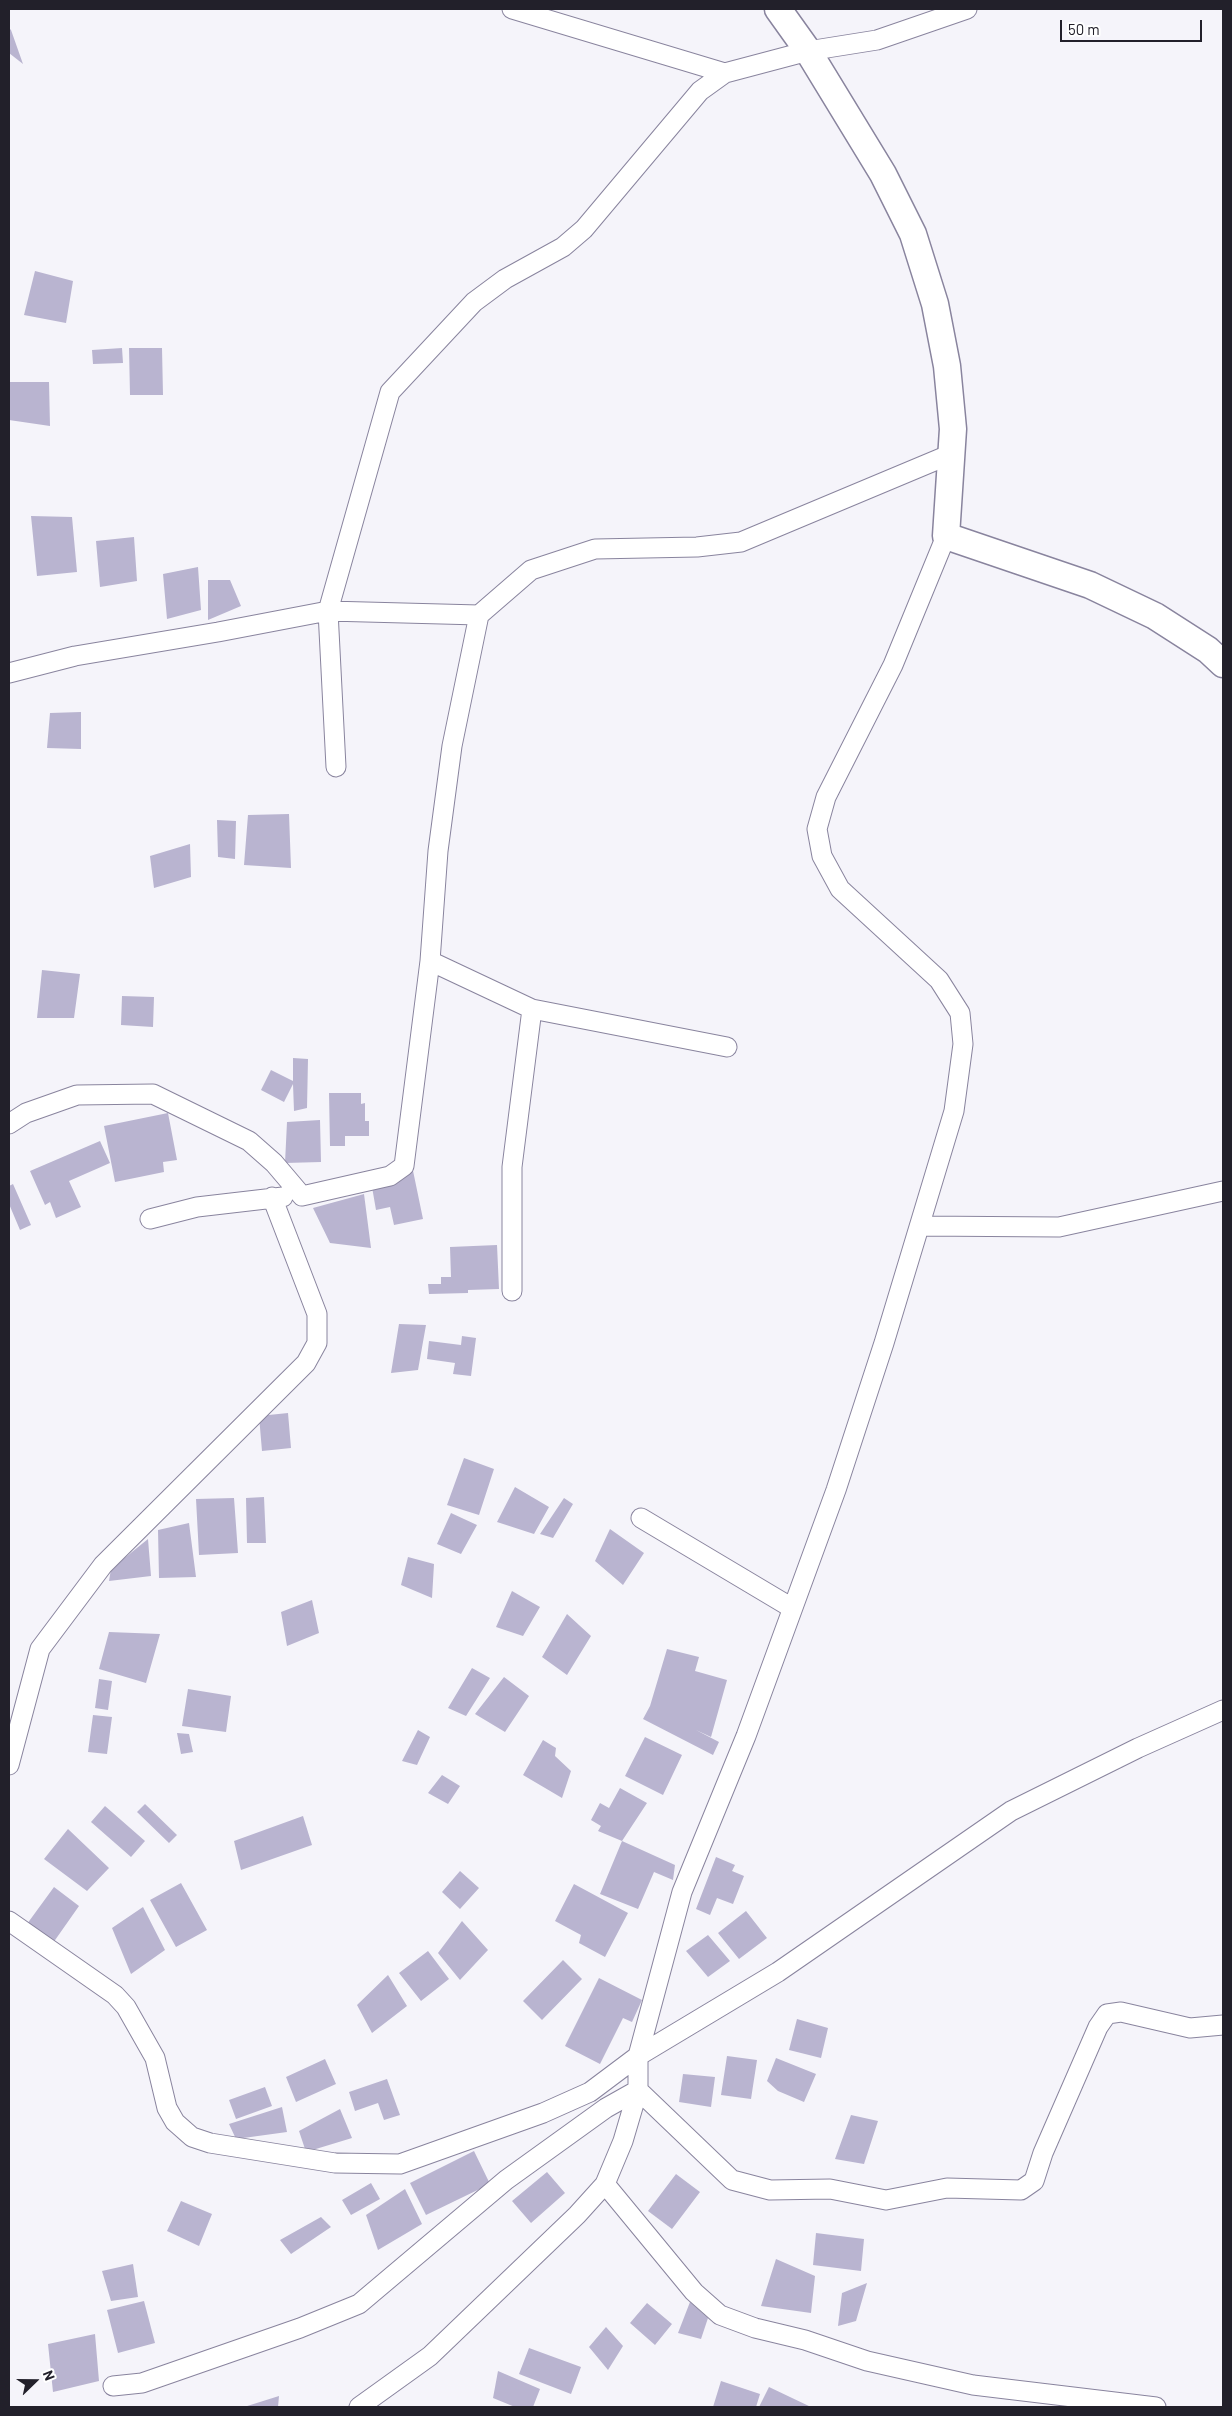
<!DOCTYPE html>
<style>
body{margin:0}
#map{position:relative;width:1232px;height:2416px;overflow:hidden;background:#f5f4fa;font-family:Barlow,sans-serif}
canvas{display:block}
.frame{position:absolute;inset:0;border:10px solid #22202a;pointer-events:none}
.north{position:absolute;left:10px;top:2356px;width:50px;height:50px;-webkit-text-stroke:4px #fff;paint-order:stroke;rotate:68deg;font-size:14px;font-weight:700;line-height:20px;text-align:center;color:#22202a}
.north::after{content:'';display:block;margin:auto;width:18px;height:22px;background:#22202a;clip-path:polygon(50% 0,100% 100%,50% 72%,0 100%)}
.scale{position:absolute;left:1060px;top:20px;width:142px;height:22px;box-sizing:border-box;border:2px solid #22202a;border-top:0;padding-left:6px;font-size:15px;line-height:18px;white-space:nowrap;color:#22202a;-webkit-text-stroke:4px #fff;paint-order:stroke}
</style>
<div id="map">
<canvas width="1232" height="2416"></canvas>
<div class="frame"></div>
<div class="north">N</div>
<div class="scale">50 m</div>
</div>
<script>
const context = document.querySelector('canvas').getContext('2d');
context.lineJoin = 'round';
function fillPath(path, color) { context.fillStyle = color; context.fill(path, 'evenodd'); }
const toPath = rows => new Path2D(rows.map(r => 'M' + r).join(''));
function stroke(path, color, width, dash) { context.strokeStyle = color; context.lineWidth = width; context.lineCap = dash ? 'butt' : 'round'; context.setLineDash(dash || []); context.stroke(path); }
fillPath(toPath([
 [9,28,11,30,23,64,9,53],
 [35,271,73,281,66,323,24,315],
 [122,348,123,363,93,364,92,350],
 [129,348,162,348,163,395,130,395],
 [9,382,49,382,50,426,9,420],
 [31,516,72,517,77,572,37,576],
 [134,537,137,581,100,587,96,541],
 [198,567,201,610,167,619,163,574],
 [208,580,230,580,241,606,208,620],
 [81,712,81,749,47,748,50,713],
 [289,814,291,868,244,865,248,815],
 [217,820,236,821,235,859,218,857],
 [190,844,191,877,154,888,150,856],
 [42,970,80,974,74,1018,37,1018],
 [122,996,154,997,153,1027,121,1025],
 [293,1058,308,1059,307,1108,294,1111,293,1084,284,1102,261,1090,271,1070,293,1081],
 [329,1093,361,1093,361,1104,365,1103,365,1121,369,1121,369,1136,345,1136,345,1146,330,1146],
 [168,1113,177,1160,163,1162,164,1172,115,1182,104,1126],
 [320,1120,321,1162,285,1163,287,1122],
 [100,1141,110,1163,69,1181,81,1207,56,1218,50,1202,45,1205,30,1171],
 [411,1161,423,1219,394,1225,390,1207,376,1210,372,1187],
 [13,1184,31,1225,20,1230,9,1204,9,1186],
 [364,1194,371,1248,330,1243,313,1208],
 [497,1245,499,1289,468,1290,468,1293,429,1294,428,1284,441,1284,441,1277,451,1277,450,1247],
 [399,1324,426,1325,418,1370,391,1373],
 [462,1336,476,1338,471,1376,453,1374,455,1363,427,1359,429,1341,461,1345],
 [288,1413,291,1448,262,1451,259,1416],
 [464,1458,494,1469,479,1515,447,1505],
 [515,1487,549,1507,534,1534,497,1522],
 [264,1497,266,1543,247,1543,246,1498],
 [234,1498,238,1553,199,1555,196,1499],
 [564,1498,573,1504,553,1538,540,1534],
 [451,1513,477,1525,461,1554,437,1544],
 [189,1523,196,1577,159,1578,158,1530],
 [610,1529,644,1553,623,1585,595,1561],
 [148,1539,151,1576,109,1581,111,1569],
 [408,1557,434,1564,432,1598,401,1585],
 [512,1591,540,1607,523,1636,496,1627],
 [312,1600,319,1633,287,1646,281,1612],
 [567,1614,591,1636,567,1675,542,1657],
 [109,1632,160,1634,146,1683,99,1669],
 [667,1649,699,1657,695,1671,727,1680,711,1737,696,1730,719,1742,713,1755,643,1719,650,1706],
 [472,1668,490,1678,466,1716,448,1708],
 [504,1677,529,1696,505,1732,475,1714],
 [99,1679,112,1681,108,1710,95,1708],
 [188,1689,231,1696,226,1732,182,1726],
 [93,1715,112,1717,107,1754,88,1752],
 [418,1730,430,1737,417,1765,402,1761],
 [177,1733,189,1734,193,1752,181,1754],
 [645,1737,682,1755,663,1795,625,1776],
 [543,1740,556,1748,555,1756,571,1771,562,1798,523,1775],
 [442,1775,460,1786,448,1804,428,1793],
 [620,1788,647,1803,622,1841,598,1831,601,1826,591,1820,600,1803,609,1808],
 [145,1804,177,1835,169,1843,137,1812],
 [105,1806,145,1841,131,1857,91,1822],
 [303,1816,312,1845,241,1870,234,1841],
 [68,1829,109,1868,87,1891,44,1859],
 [622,1841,675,1865,673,1880,654,1872,638,1909,600,1894],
 [716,1857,735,1865,732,1871,744,1876,733,1904,717,1898,710,1915,696,1909],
 [460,1871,479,1888,460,1909,442,1892],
 [181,1883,207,1930,176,1947,150,1900],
 [574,1884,628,1913,605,1957,579,1943,581,1935,555,1921],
 [54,1887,79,1906,53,1943,27,1924],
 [143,1907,165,1950,131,1974,112,1928],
 [746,1911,767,1938,739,1959,718,1933],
 [462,1921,488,1950,460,1980,438,1953],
 [708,1935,730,1961,708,1977,686,1951],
 [428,1951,449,1979,421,2001,399,1973],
 [563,1960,582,1979,542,2020,523,2001],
 [388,1975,407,2006,372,2033,357,2005],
 [599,1978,642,2000,632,2022,623,2018,600,2064,565,2046],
 [797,2019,828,2028,821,2058,789,2050],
 [727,2056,757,2060,751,2099,721,2095],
 [776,2058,816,2074,804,2102,778,2091,767,2081],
 [325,2059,336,2084,296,2102,286,2077],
 [683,2074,715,2077,711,2107,679,2102],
 [387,2079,400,2115,384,2120,378,2103,355,2111,349,2092],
 [265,2087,272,2106,236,2119,229,2100],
 [282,2107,287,2132,236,2139,229,2124],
 [340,2109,352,2138,306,2152,299,2131],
 [851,2115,878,2121,864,2164,835,2159],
 [474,2151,490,2184,426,2215,410,2183],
 [547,2172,565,2193,531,2223,512,2201],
 [676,2174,700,2192,672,2229,648,2211],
 [371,2183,380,2199,351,2215,342,2200],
 [405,2189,422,2224,378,2250,366,2215],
 [181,2201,212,2214,199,2246,167,2231],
 [321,2217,331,2227,291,2254,280,2240],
 [816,2233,864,2239,861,2271,813,2265],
 [776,2259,815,2276,811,2313,761,2306],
 [133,2264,138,2297,111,2301,102,2271],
 [867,2283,856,2321,838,2326,842,2293],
 [144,2301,155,2343,118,2353,107,2310],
 [690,2302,708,2318,701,2339,678,2333],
 [647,2303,672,2324,655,2345,630,2323],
 [606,2327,623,2346,608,2370,589,2347],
 [95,2334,99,2381,53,2392,48,2344],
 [529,2348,581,2367,571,2394,519,2374],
 [498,2371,540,2389,533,2407,515,2407,493,2398],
 [721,2381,760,2394,756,2407,713,2407],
 [769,2387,811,2407,759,2407],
 [279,2396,278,2407,244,2407]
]), '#b9b4d0');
const street = toPath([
 [512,9,725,73],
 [9,673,75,656,218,632,328,611,479,615],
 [336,767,328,611,390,392,474,302,505,279,563,247,584,229,700,91,725,73,808,51,877,40,967,9],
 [430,961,532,1009,727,1047],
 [9,1124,26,1113,77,1095,153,1094,249,1141,274,1163,302,1196,390,1176,404,1166,430,961,438,851,452,746,479,615,531,570,595,549,697,547,741,542,951,454],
 [150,1219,197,1207,283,1197],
 [920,1226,1059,1227,1223,1191],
 [512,1291,512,1167,532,1009],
 [641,1518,792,1608],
 [9,1765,40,1649,103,1565,306,1363,317,1343,317,1314,272,1197],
 [9,1921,115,1995,126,2007,155,2058,167,2108,175,2122,192,2137,210,2143,335,2163,400,2164,543,2113,590,2092,638,2056,778,1972,1011,1811,1138,1748,1223,1710],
 [638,2090,732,2180,770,2190,830,2189,886,2200,947,2188,1021,2190,1034,2181,1043,2153,1098,2027,1107,2014,1121,2012,1190,2028,1223,2025],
 [605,2184,694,2292,720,2315,755,2328,805,2340,867,2361,973,2385,1156,2407],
 [113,2386,142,2383,300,2328,359,2304,506,2180,606,2108,638,2090],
 [359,2407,430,2356,577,2215,605,2184,623,2141,638,2090,638,2056,682,1892,746,1736,836,1490,884,1343,954,1111,963,1044,960,1013,939,980,840,889,822,856,817,829,826,797,893,665,946,536]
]);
const secondary = toPath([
 [778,9,808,51,883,174,913,234,935,304,947,366,953,429,946,536,1090,585,1155,616,1208,650,1223,664]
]);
stroke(street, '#89849e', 21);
stroke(secondary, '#89849e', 29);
stroke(street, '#fff', 19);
stroke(secondary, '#fff', 26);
</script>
